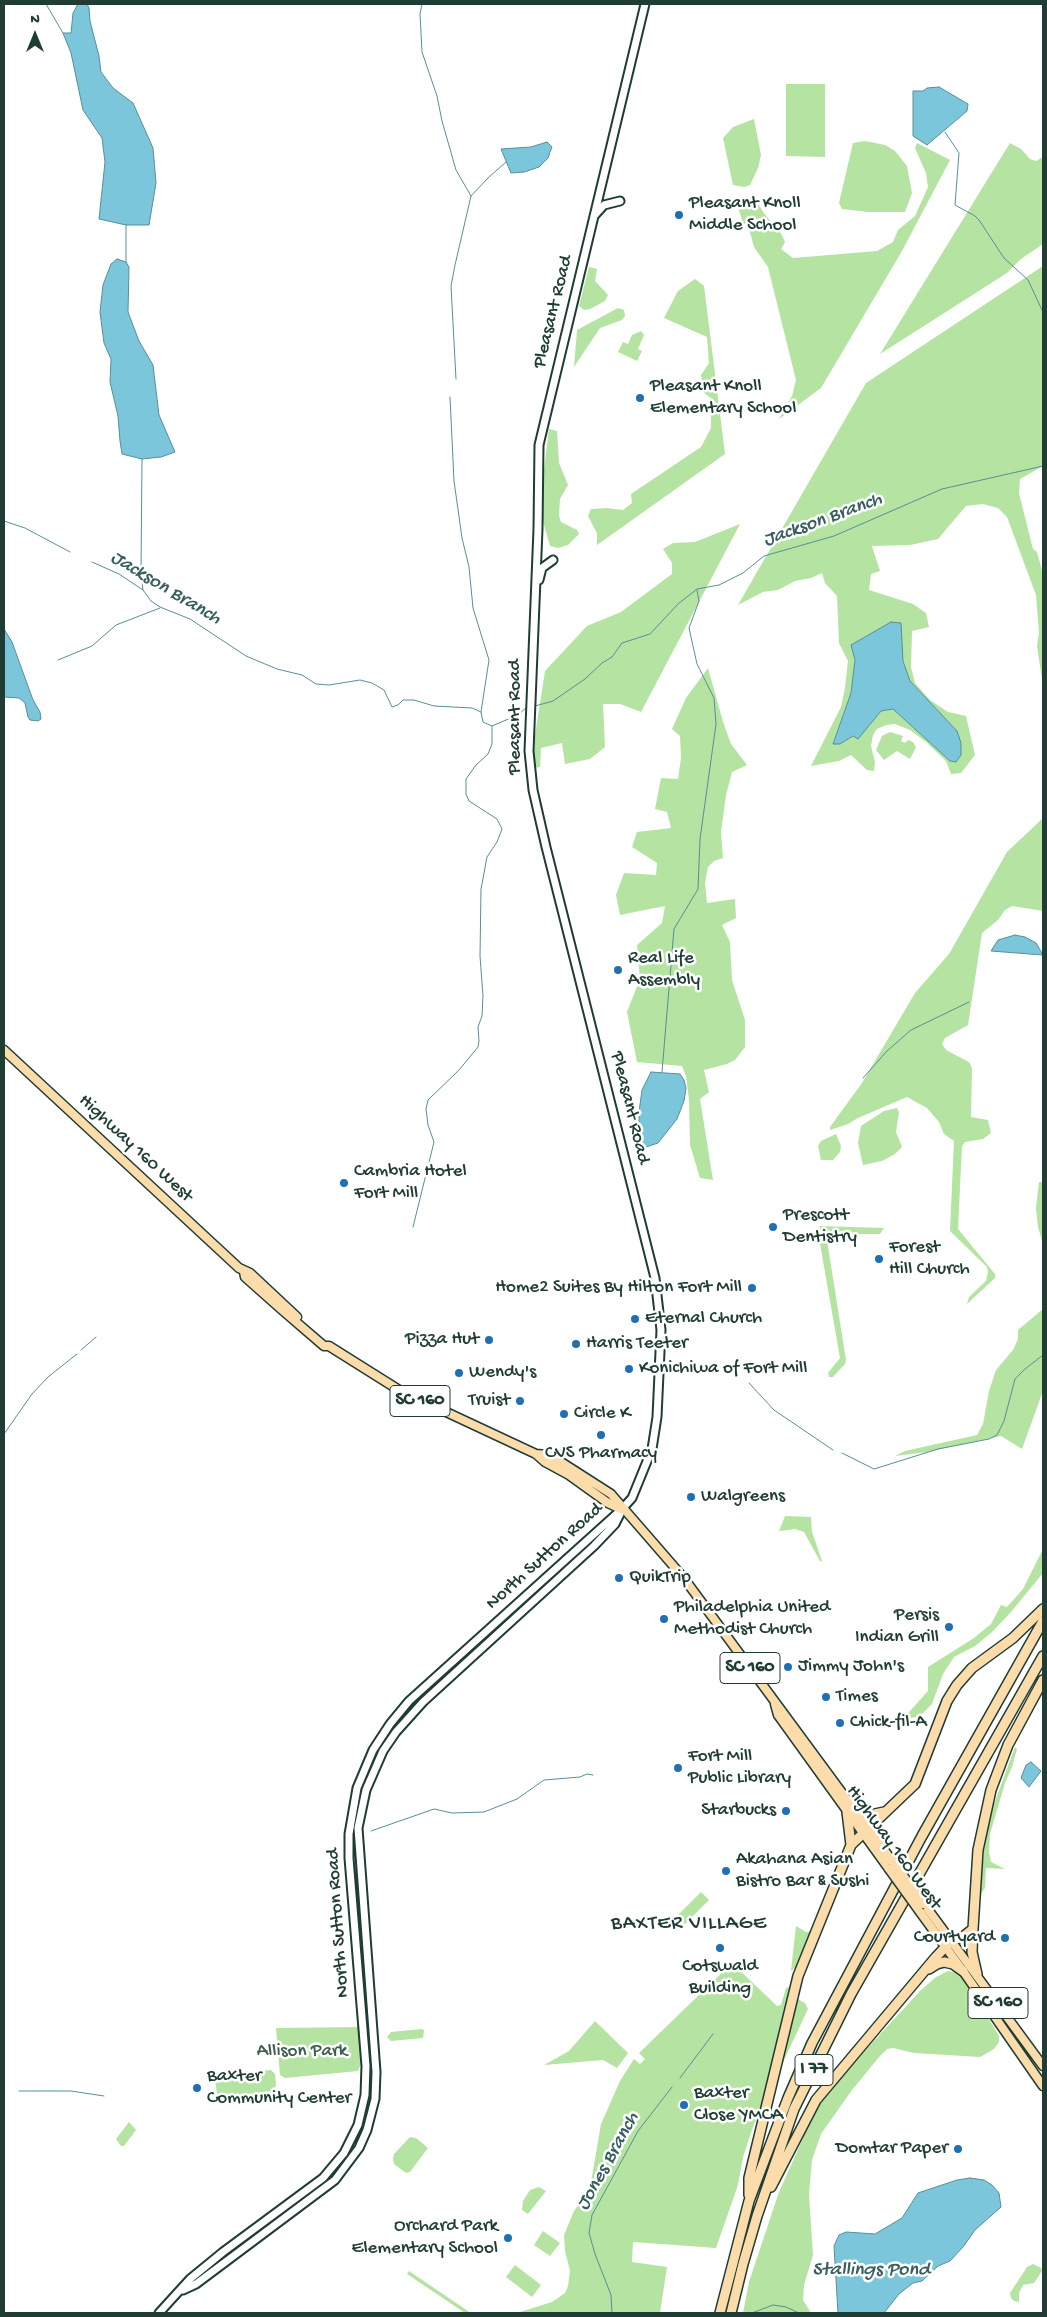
<!DOCTYPE html>
<style>
body{margin:0}
#map{position:relative;width:1047px;height:2317px;overflow:hidden;background:#fff;font-family:"Gochi Hand",sans-serif}
canvas{display:block}
.frame{position:absolute;inset:0;border:5px solid #1f3d34;pointer-events:none}
.north{position:absolute;left:10px;top:10px;width:50px;height:50px;-webkit-text-stroke:4px #fff;paint-order:stroke;rotate:0deg;font-size:14px;font-weight:700;line-height:20px;text-align:center;color:#1f3d34}
.north::after{content:'';display:block;margin:auto;width:18px;height:22px;background:#1f3d34;clip-path:polygon(50% 0,100% 100%,50% 72%,0 100%)}
</style>
<div id="map">
<canvas width="1047" height="2317"></canvas>
<div class="frame"></div>
<div class="north">N</div>
</div>
<script>
const context = document.querySelector('canvas').getContext('2d');
context.lineJoin = 'round';
function fillPath(path, color) { context.fillStyle = color; context.fill(path, 'evenodd'); }
const toPath = rows => new Path2D(rows.map(r => 'M' + r).join(''));
function stroke(path, color, width, dash) { context.strokeStyle = color; context.lineWidth = width; context.lineCap = dash ? 'butt' : 'round'; context.setLineDash(dash || []); context.stroke(path); }
function drawText(font, color, halo, rows, align = 'center') {
  context.font = font + ' "Gochi Hand",sans-serif'; context.lineWidth = 5; context.setLineDash([]); context.textBaseline = 'middle'; context.strokeStyle = halo; context.fillStyle = color; for (const [text, x, y, turn = 0] of rows) {
    context.save(); context.translate(x, y); context.rotate((+turn || 0) * Math.PI / 180); context.textAlign = isNaN(turn) ? turn : align; if (halo) context.strokeText(text, 0, 0); context.fillText(text, 0, 0); context.restore();
  }
}
fillPath(toPath([
 [786,84,825,84,825,157,786,156],
 [754,119,761,155,758,168,750,185,744,187,733,185,723,138,733,127],
 [865,141,885,145,895,151,907,166,912,193,905,212,868,212,842,209,839,203,853,143],
 [917,143,950,160,902,251,821,388,779,419,792,396,796,380,768,267,754,247,750,232,742,220,738,207,743,200,755,198,763,212,782,235,785,242,781,249,793,258,877,251,893,242,898,230,915,216,928,187,926,173,915,148],
 [1010,143,1021,149,1030,159,1036,161,1043,157,1043,244,1021,259,1007,273,880,354],
 [1043,266,1043,466,1020,479,1019,493,1033,549,1037,552,1043,574,1043,686,1037,646,1039,633,1036,595,1007,517,998,508,983,504,966,506,938,539,910,545,872,546,880,571,871,574,869,590,913,604,926,613,929,627,912,631,911,667,915,683,930,700,948,712,966,716,975,755,961,773,951,774,946,761,926,742,910,730,895,724,886,725,877,729,873,735,871,746,875,762,874,771,867,770,851,755,839,761,811,766,841,707,845,688,848,661,839,643,837,596,825,583,822,573,811,578,795,581,778,590,763,592,738,605,866,383],
 [897,622,903,661,910,681,957,731,950,761,893,709,881,711,858,738,853,736,840,744,833,744,851,693,855,674,854,652,864,637],
 [589,267,597,269,595,281,608,295,605,301,590,309,584,310,579,306],
 [695,279,704,286,725,454,597,545,597,533,588,516,591,509,606,508,623,510,632,503,631,494,701,447,711,428,711,398,704,393,701,375,709,363,707,337,664,318,678,291],
 [618,308,624,310,625,316,622,320,600,328,574,367,577,330],
 [641,331,644,335,638,349,642,351,637,361,618,352,623,342,628,344,632,335],
 [549,429,557,431,559,463,568,485,560,499,559,516,561,522,577,530,579,534,568,545,558,548,550,546,542,518,544,470],
 [740,524,641,712,620,704,603,704,605,747,590,759,565,764,562,743,541,748,540,767,534,768,533,748,545,671,587,626,621,612,672,574,672,563,663,549,673,543,695,542],
 [708,668,723,722,731,744,747,765,732,772,726,795,721,832,723,858,714,861,708,867,705,883,707,903,735,899,736,918,722,925,730,942,732,980,745,1020,745,1047,735,1060,727,1064,704,1070,709,1092,700,1099,713,1180,700,1178,690,1145,689,1100,686,1076,682,1066,637,1062,627,1012,640,979,637,945,662,923,665,906,620,915,616,895,624,873,656,875,657,863,632,847,637,832,671,828,667,812,655,809,661,778,678,779,681,758,680,736,672,729,686,698],
 [890,732,903,736,901,741,905,743,908,740,913,742,916,747,910,759,897,751,884,760,876,750,882,736],
 [1043,818,1043,911,1012,906,1005,910,998,920,982,933,968,1025,945,1038,942,1044,946,1050,969,1062,972,1068,971,1117,988,1120,991,1133,983,1139,965,1142,962,1146,958,1229,995,1274,995,1278,967,1304,969,1297,986,1281,988,1272,987,1267,950,1231,954,1141,944,1134,939,1122,927,1108,907,1097,858,1118,848,1124,830,1130,830,1127,862,1083,915,993,949,954,1007,852],
 [897,1108,899,1112,896,1132,902,1147,895,1154,882,1161,863,1165,858,1143,861,1126,884,1111],
 [836,1134,841,1146,840,1152,833,1160,821,1160,818,1146,821,1141],
 [1039,1182,1043,1182,1043,1244,1038,1227,1036,1208],
 [820,1226,884,1228,880,1234,826,1234,846,1360,845,1364,833,1377,829,1377,828,1373,840,1358,819,1238],
 [1043,1309,1043,1391,1022,1449,1001,1436,927,1452,895,1456,905,1451,977,1435,983,1424,989,1391,996,1370,1013,1350,1018,1339,1018,1330],
 [785,1516,811,1517,812,1532,822,1561,820,1561,804,1532,795,1529,779,1531],
 [1043,1549,1043,1573,1011,1612,992,1632,975,1646,954,1657,943,1674,932,1704,920,1716,902,1720,928,1691,928,1667,974,1638,991,1624,1001,1605,1007,1607,1023,1589],
 [1015,1747,1017,1749,1012,1767,1005,1783,990,1834,989,1852,991,1862,1005,1869,986,1868,985,1888,980,1895,985,1840,990,1815],
 [701,1892,709,1900,685,1924,677,1916],
 [796,1926,806,1932,812,1931,811,1938,804,1946,801,1962,791,1971],
 [732,1963,777,2006,781,2005,786,1988,790,1987,794,1997,805,2003,808,2009,754,2124,743,2157,738,2185,716,2248,633,2242,632,2262,667,2267,660,2313,517,2313,552,2302,565,2293,568,2286,570,2271,565,2251,564,2235,574,2211,590,2188,601,2124,620,2081,634,2059,640,2064,645,2059,639,2053],
 [948,1971,958,1973,965,1979,999,2036,999,2042,994,2049,980,2057,914,2053,893,2048,887,2049,880,2056,852,2090,821,2134,812,2160,809,2194,813,2255,804,2285,803,2300,811,2313,743,2313,749,2282,779,2192,816,2109,836,2082,921,1990,936,1977],
 [595,2021,628,2053,617,2068,603,2060,544,2065,569,2051],
 [360,2027,362,2061,358,2071,285,2078,280,2075,276,2028],
 [422,2029,424,2030,423,2038,391,2041,387,2037,391,2032],
 [271,2070,275,2074,276,2086,271,2093,222,2097,217,2094,215,2079,218,2075],
 [129,2122,136,2130,124,2146,121,2146,116,2139],
 [410,2137,416,2138,428,2148,410,2172,406,2173,394,2164,393,2159,394,2154],
 [539,2187,546,2191,528,2214,522,2210,523,2201,530,2190],
 [543,2231,560,2243,550,2256,534,2245],
 [1033,2264,1041,2268,1042,2271,1034,2283,1023,2285,1019,2293,1019,2302,1014,2301,1011,2298,1010,2293,1027,2267],
 [515,2265,541,2285,532,2297,506,2277],
 [409,2271,471,2313,465,2313,407,2274]
]), '#b5e3a2');
const water = toPath([
 [78,4,87,4,89,8,90,21,99,56,101,72,113,88,133,103,153,148,156,183,149,225,126,225,99,219,105,162,102,138,83,110,71,53,63,33,71,33,73,13,78,4],
 [939,87,968,104,967,111,927,145,913,136,913,91,923,91,927,88,939,87],
 [547,142,552,147,550,152,548,158,539,167,524,172,511,173,501,149,531,147,547,142],
 [117,259,126,262,129,267,128,312,139,341,153,365,159,415,175,452,161,457,142,459,122,454,120,441,118,416,110,382,111,359,104,343,100,312,103,285,111,264,117,259],
 [891,622,901,623,903,661,910,681,957,731,961,743,961,755,956,762,950,761,893,709,881,711,858,739,853,736,840,744,833,744,851,693,855,660,851,645,891,622],
 [4,629,12,642,33,700,40,712,41,719,38,721,30,720,28,717,25,703,19,698,4,697,4,629],
 [1015,935,1025,937,1036,943,1043,955,991,951,998,940,1015,935],
 [651,1072,680,1074,684,1080,686,1088,684,1101,677,1119,658,1143,646,1147,639,1141,639,1112,642,1090,651,1072],
 [1031,1762,1041,1771,1029,1787,1021,1778,1026,1765,1031,1762],
 [970,2178,984,2180,992,2185,999,2193,1001,2207,975,2230,963,2247,950,2261,938,2266,922,2281,913,2283,899,2294,884,2313,838,2313,834,2246,839,2235,846,2232,875,2234,902,2218,918,2193,957,2180,970,2178]
]);
fillPath(water, '#7bc6db');
stroke(water, '#568f98', 1);
stroke(toPath([
 [46,4,63,33],
 [422,4,420,14,422,52,437,96,442,121,456,170,471,196],
 [945,132,959,153,955,205,975,216,979,220,1004,258,1028,280,1043,312],
 [126,262,126,225],
 [456,379,451,286,455,265,471,196,488,178,506,162],
 [450,397,454,481,462,538,469,567,473,608,489,660,481,712,483,722,492,726],
 [142,459,141,573,143,590],
 [4,521,25,528,70,552],
 [92,562,119,574,143,590,151,601,160,607,190,619,246,656,277,669,302,675,316,684,329,685,360,680,372,683,384,690,392,707,398,705,403,700,414,700,434,706,472,708,481,712],
 [58,660,92,646,116,625,160,608],
 [535,706,553,701,585,679,602,663,612,657,622,643,650,634,678,604,697,589,719,585,743,573,764,556,834,536,942,489,1043,466],
 [492,726,518,715,528,706],
 [662,1072,674,929,698,889,700,839,716,724,714,698,697,664,689,628,699,601,697,590],
 [863,1078,887,1051,911,1030,969,1002],
 [413,1227,434,1142,428,1125,426,1109,428,1100,459,1070,478,1047,479,1041,478,1027,482,1016,483,996,480,956,481,889,487,857,497,842,502,829,497,819,469,801,466,794,466,779,476,765,488,754,492,744,492,727],
 [81,1350,96,1337],
 [749,1383,774,1410,833,1450],
 [4,1434,32,1394,48,1377,77,1354],
 [842,1453,874,1469,938,1449,989,1439,997,1435,1004,1421,1015,1379,1025,1369,1043,1355],
 [371,1831,434,1809,452,1813,484,1812,517,1799,544,1780,580,1777,587,1774,593,1775],
 [680,2078,713,2034],
 [19,2091,71,2091,104,2096],
 [612,2313,611,2295,595,2254,589,2233,592,2215,638,2131,672,2087],
 [752,2313,773,2305,786,2307,799,2313]
]), '#568f98', 1);
const secondary = toPath([
 [594,216,604,205,620,201],
 [539,580,542,568,553,560],
 [183,2290,196,2284,335,2180,359,2148,367,2130,375,2099,376,2072,358,1828,366,1790,383,1751,396,1732,423,1702,594,1546,615,1524,621,1512],
 [159,2313,190,2279,223,2252,323,2178,344,2153,358,2125,365,2095,366,2066,349,1858,349,1834,357,1788,373,1750,390,1724,409,1701,622,1509,632,1498,652,1449,657,1417,661,1330,655,1278,546,847,533,790,529,751,538,529,539,445,645,4]
]);
const primary = toPath([
 [4,1050,239,1268,250,1273,297,1317],
 [244,1272,245,1277,281,1309,324,1346,329,1346,399,1390,536,1454,545,1462,569,1475,608,1503,621,1509],
 [536,1454,548,1455,561,1462,611,1494,683,1577,893,1862],
 [775,1704,778,1715,889,1869],
 [924,1904,1043,2066],
 [920,1912,963,1971,1043,2086]
]);
const motorway = toPath([
 [856,1811,870,1815,884,1812],
 [851,1845,915,1784,947,1701,957,1685,972,1668,1013,1638,1043,1609],
 [973,1929,972,1952,977,1974],
 [929,1969,937,1964,944,1962,953,1964,963,1971],
 [771,2187,816,2100,936,1957,951,1941,964,1936,973,1929,978,1850,991,1790,1008,1745,1043,1680],
 [749,2195,749,2178,798,1976,851,1845,847,1812],
 [720,2313,749,2201,788,2098,812,2043,922,1836,1043,1621],
 [731,2313,743,2264,757,2216,794,2109,851,1994,1043,1656]
]);
stroke(secondary, '#1f3d34', 11);
stroke(primary, '#1f3d34', 11);
stroke(motorway, '#1f3d34', 12);
stroke(secondary, '#fff', 7);
stroke(primary, '#fcdcab', 8);
stroke(motorway, '#fcdcab', 9);
const primaryBridge = toPath([
 [893,1862,924,1904],
 [889,1869,920,1912]
]);
stroke(primaryBridge, '#1f3d34', 11, []);
stroke(primaryBridge, '#fcdcab', 8);
for (const [x, y, r, color] of [
 [679,215,5,"#1f6fb2"],
 [640,398,5,"#1f6fb2"],
 [618,970,5,"#1f6fb2"],
 [344,1183,5,"#1f6fb2"],
 [773,1227,5,"#1f6fb2"],
 [879,1259,5,"#1f6fb2"],
 [752,1288,5,"#1f6fb2"],
 [635,1319,5,"#1f6fb2"],
 [489,1340,5,"#1f6fb2"],
 [576,1344,5,"#1f6fb2"],
 [629,1369,5,"#1f6fb2"],
 [459,1373,5,"#1f6fb2"],
 [520,1401,5,"#1f6fb2"],
 [564,1414,5,"#1f6fb2"],
 [601,1435,5,"#1f6fb2"],
 [691,1497,5,"#1f6fb2"],
 [619,1578,5,"#1f6fb2"],
 [664,1619,5,"#1f6fb2"],
 [949,1627,5,"#1f6fb2"],
 [788,1667,5,"#1f6fb2"],
 [826,1697,5,"#1f6fb2"],
 [840,1723,5,"#1f6fb2"],
 [678,1768,5,"#1f6fb2"],
 [786,1811,5,"#1f6fb2"],
 [726,1871,5,"#1f6fb2"],
 [1005,1938,5,"#1f6fb2"],
 [720,1948,5,"#1f6fb2"],
 [197,2088,5,"#1f6fb2"],
 [684,2105,5,"#1f6fb2"],
 [958,2149,5,"#1f6fb2"],
 [508,2238,5,"#1f6fb2"]
]) { const dot = new Path2D(); dot.arc(x, y, r, 0, 2 * Math.PI); context.fillStyle = color; context.fill(dot); stroke(dot, '#fff', 2); }
for (const [x, y, w] of [
 [420,1401,60],
 [750,1668,60],
 [998,2003,60],
 [814,2070,38]
]) { const box = new Path2D(); box.roundRect(x - w / 2, y - 15.5, w, 31, 4); context.fillStyle = '#fff'; context.fill(box); stroke(box, '#1f3d34', 1); }
drawText('bold 18px', '#1f3d34', null, [
 ["SC 160",420,1401],
 ["SC 160",750,1668],
 ["SC 160",998,2003],
 ["I 77",814,2070]
]);
drawText('19px', '#1f3d34', '#fff', [
 ["Pleasant Knoll",689,204],
 ["Middle School",689,226],
 ["Pleasant Knoll",650,387],
 ["Elementary School",650,409],
 ["Real Life",628,959],
 ["Assembly",628,981],
 ["Cambria Hotel",354,1172],
 ["Fort Mill",354,1194],
 ["Prescott",783,1216],
 ["Dentistry",783,1238],
 ["Forest",889,1248],
 ["Hill Church",889,1270],
 ["Home2 Suites By Hilton Fort Mill",742,1288,"right"],
 ["Eternal Church",645,1319],
 ["Pizza Hut",479,1340,"right"],
 ["Harris Teeter",586,1344],
 ["Konichiwa of Fort Mill",639,1369],
 ["Wendy's",469,1373],
 ["Truist",510,1401,"right"],
 ["Circle K",574,1414],
 ["CVS Pharmacy",601,1454,"center"],
 ["Walgreens",701,1497],
 ["QuikTrip",629,1578],
 ["Philadelphia United",674,1608],
 ["Methodist Church",674,1630],
 ["Persis",939,1616,"right"],
 ["Indian Grill",939,1638,"right"],
 ["Jimmy John's",798,1667],
 ["Times",836,1697],
 ["Chick-fil-A",850,1723],
 ["Fort Mill",688,1757],
 ["Public Library",688,1779],
 ["Starbucks",776,1811,"right"],
 ["Akahana Asian",736,1860],
 ["Bistro Bar & Sushi",736,1882],
 ["Courtyard",995,1938,"right"],
 ["Cotswald",720,1967,"center"],
 ["Building",720,1989,"center"],
 ["Baxter",207,2077],
 ["Community Center",207,2099],
 ["Baxter",694,2094],
 ["Close YMCA",694,2116],
 ["Domtar Paper",948,2149,"right"],
 ["Orchard Park",498,2227,"right"],
 ["Elementary School",498,2249,"right"]
], 'left');
drawText('19px', '#1f3d34', '#fff', [
 ["Pleasant Road",554,312,-76],
 ["Pleasant Road",516,717,-90],
 ["Pleasant Road",629,1108,76],
 ["Highway 160 West",135,1149,43],
 ["North Sutton Road",545,1557,-42],
 ["Highway 160 West",893,1848,54],
 ["North Sutton Road",339,1923,-94]
]);
drawText('19px', '#3d5e4a', '#fff', [
 ["Allison Park",302,2052]
]);
drawText('italic 20px', '#365f5e', '#fff', [
 ["Jackson Branch",823,521,-20],
 ["Jackson Branch",165,589,31],
 ["Jones Branch",609,2162,-61],
 ["Stallings Pond",871,2271]
]);
context.letterSpacing = '1px';
drawText('21px', '#1f3d34', '#fff', [
 ["BAXTER VILLAGE",689,1925]
]);
context.letterSpacing = '0px';
</script>
